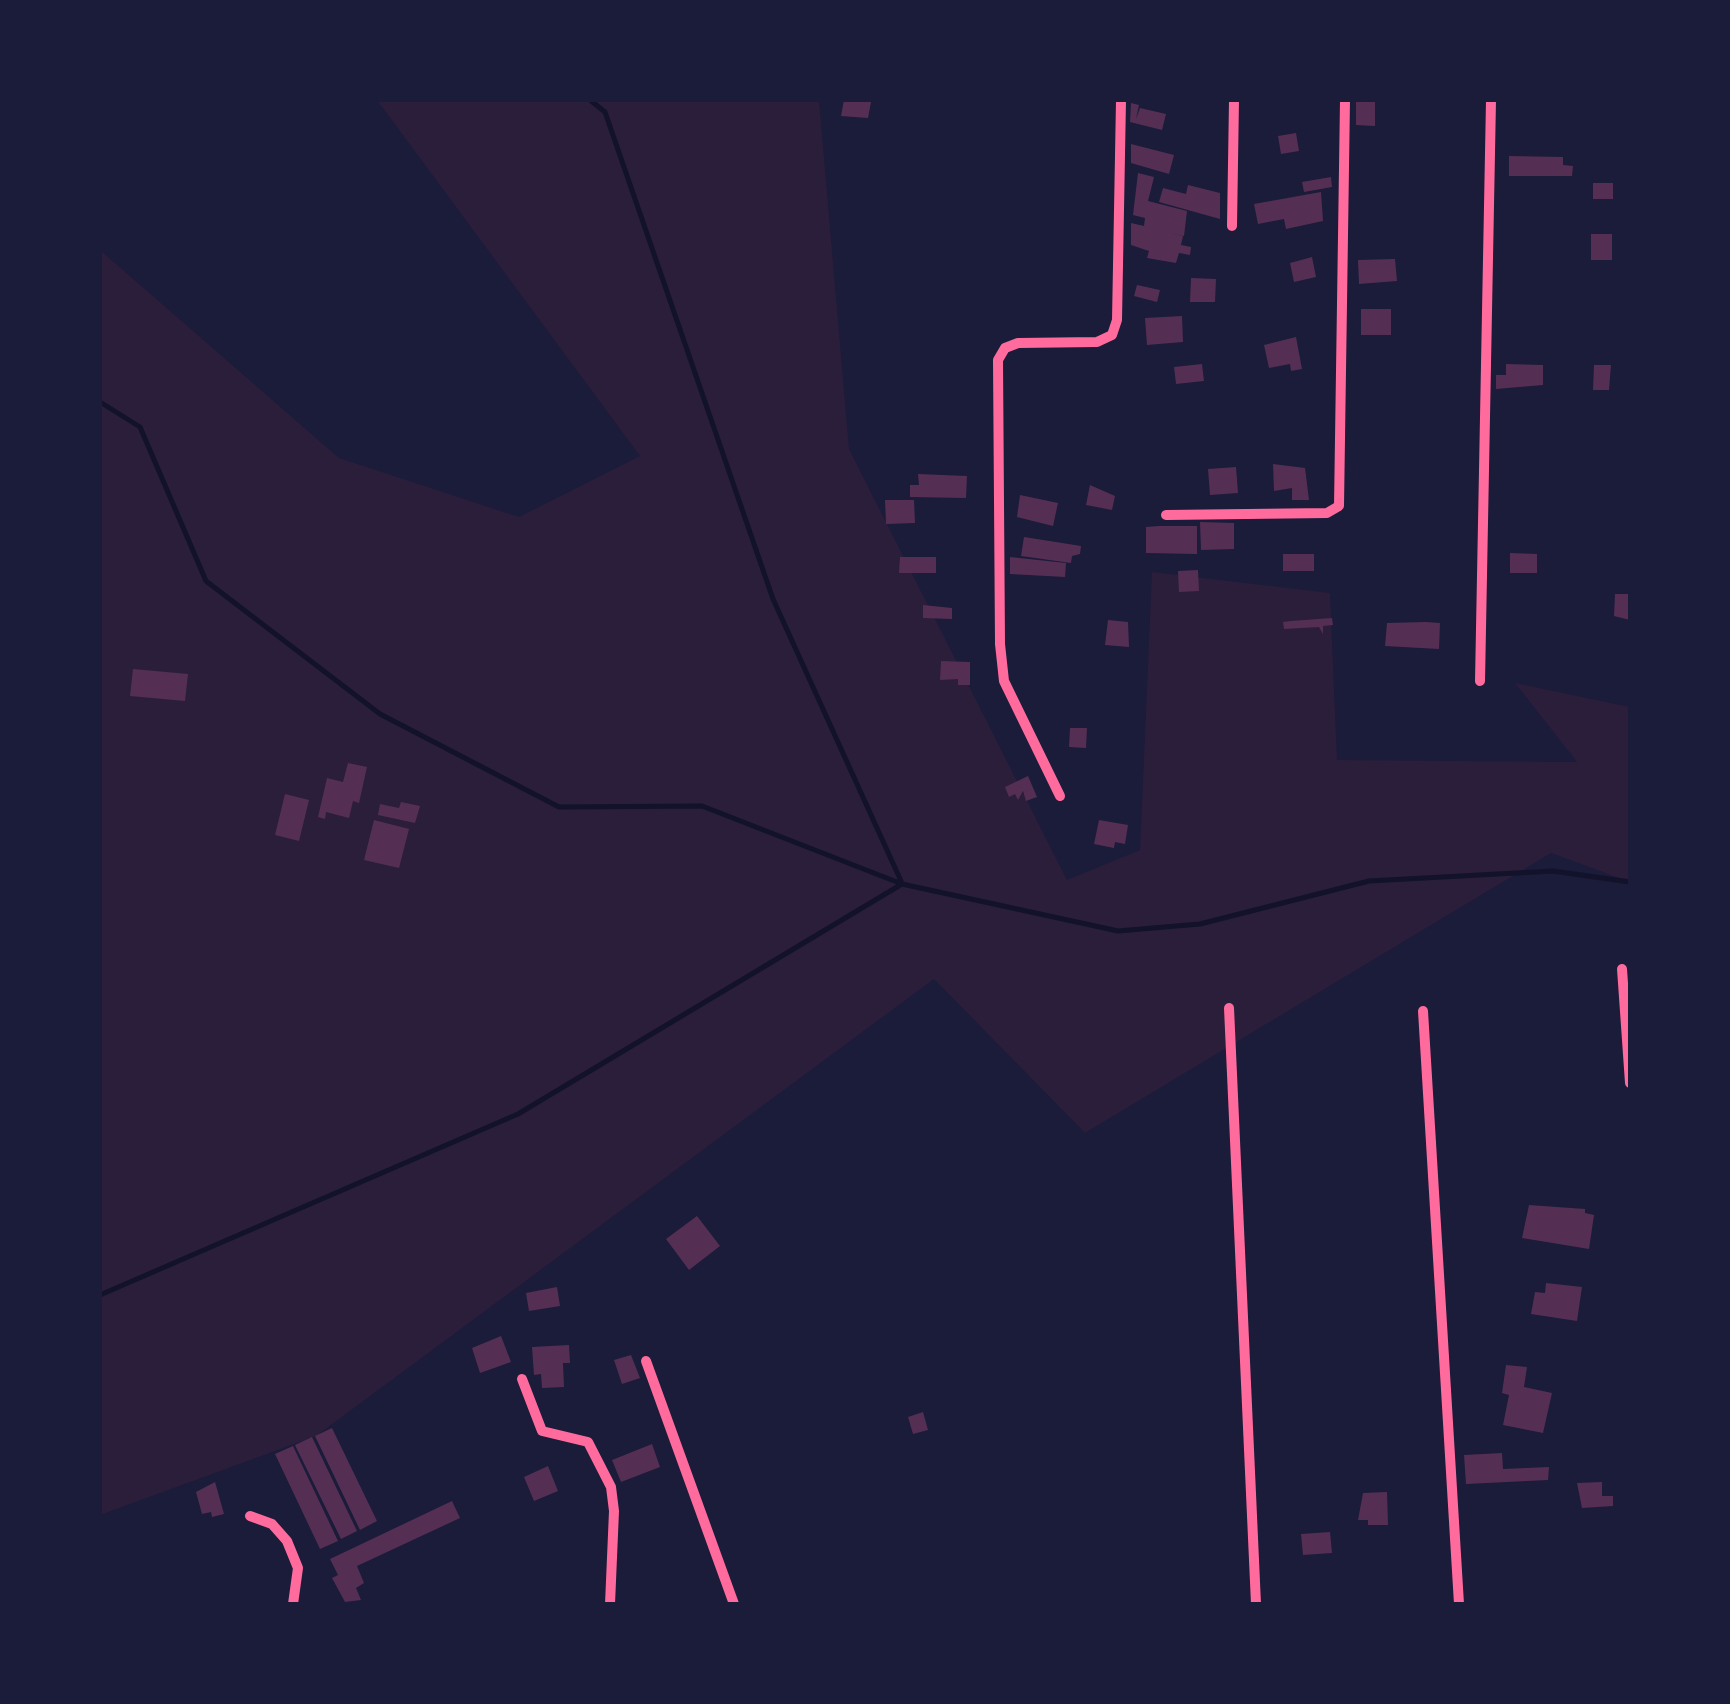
<!DOCTYPE html>
<style>
body{margin:0}
#map{position:relative;width:1730px;height:1704px;overflow:hidden;background:#1b1b3a;font-family:"Noto Sans",sans-serif}
canvas{display:block}
.frame{position:absolute;inset:0;border:102px solid #1b1b3a;pointer-events:none}
</style>
<div id="map">
<canvas width="1730" height="1704"></canvas>
<div class="frame"></div>
</div>
<script>
const context = document.querySelector('canvas').getContext('2d');
context.lineJoin = 'round';
function fillPath(path, color) { context.fillStyle = color; context.fill(path, 'evenodd'); }
const toPath = rows => new Path2D(rows.map(r => 'M' + r).join(''));
function stroke(path, color, width, dash) { context.strokeStyle = color; context.lineWidth = width; context.lineCap = dash ? 'butt' : 'round'; context.setLineDash(dash || []); context.stroke(path); }
fillPath(toPath([
 [377,100,819,100,849,449,1067,880,1140,850,1152,572,1330,593,1337,760,1577,762,1515,683,1630,707,1630,882,1551,853,1085,1133,934,979,316,1436,100,1515,100,250,339,458,519,517,640,456]
]), '#2a1e3b');
stroke(toPath([
 [590,100,605,112,773,599,901,881],
 [100,402,140,427,206,581,380,714,559,807,702,806,902,884],
 [100,1295,518,1114,902,884,1118,931,1200,924,1369,881,1553,871,1630,882]
]), '#12122b', 5);
fillPath(toPath([
 [844,100,871,102,868,118,841,116],
 [1356,100,1375,100,1375,126,1356,125],
 [1131,103,1139,105,1136,119,1140,108,1166,114,1162,130,1130,122],
 [1296,133,1299,151,1281,154,1278,136],
 [1131,144,1174,155,1169,174,1131,163],
 [1509,156,1563,157,1563,165,1573,166,1572,176,1509,176],
 [1138,173,1154,177,1148,201,1187,211,1184,236,1169,233,1183,236,1181,245,1191,247,1190,255,1179,253,1176,263,1147,258,1149,251,1131,245,1131,223,1144,226,1145,218,1133,215],
 [1331,177,1332,187,1304,192,1302,182],
 [1593,183,1613,183,1613,199,1593,199],
 [1188,185,1220,193,1220,219,1159,202,1163,188,1186,194],
 [1321,192,1323,221,1286,229,1284,219,1258,224,1254,204],
 [1591,234,1612,234,1612,260,1591,260],
 [1312,257,1316,277,1294,282,1290,263],
 [1395,259,1397,281,1359,284,1358,260],
 [1191,278,1216,279,1215,302,1190,302],
 [1137,285,1160,290,1157,302,1134,296],
 [1361,309,1391,309,1391,335,1361,335],
 [1182,316,1183,342,1147,345,1145,318],
 [1296,337,1302,369,1291,371,1290,364,1269,368,1264,345],
 [1202,364,1204,381,1176,384,1174,367],
 [1506,364,1543,365,1543,385,1496,389,1496,375,1506,375],
 [1594,365,1611,365,1609,390,1593,390],
 [1273,464,1305,468,1309,500,1292,500,1292,488,1274,491],
 [1236,467,1238,493,1210,495,1208,469],
 [918,474,967,476,966,498,910,497,910,485,919,485],
 [1090,485,1115,496,1112,510,1086,505],
 [1020,495,1058,503,1053,526,1017,517],
 [885,500,914,500,915,523,886,524],
 [1200,522,1234,523,1234,549,1201,550],
 [1159,526,1197,526,1197,554,1146,553,1146,527],
 [1024,537,1081,546,1080,554,1072,556,1071,563,1021,556],
 [1510,553,1537,554,1537,573,1510,573],
 [1283,554,1314,554,1314,571,1283,571],
 [900,557,936,557,936,573,899,573],
 [1010,557,1066,563,1065,577,1010,574],
 [1198,570,1199,591,1179,592,1178,571],
 [1615,594,1630,594,1630,620,1614,616],
 [923,605,952,608,952,619,923,618],
 [1332,618,1333,625,1323,626,1323,634,1319,627,1284,629,1283,622,1291,621],
 [1108,620,1128,622,1129,647,1105,645],
 [1426,622,1440,623,1439,649,1385,646,1387,623],
 [941,661,970,662,970,685,958,685,958,679,940,680],
 [133,669,188,674,185,701,130,696],
 [1070,728,1087,728,1086,748,1069,747],
 [348,763,367,767,359,803,353,801,349,818,326,812,325,819,318,817,327,778,343,782],
 [1028,776,1037,797,1026,801,1023,791,1018,800,1015,794,1009,797,1005,787],
 [285,794,309,800,299,841,275,835],
 [401,802,420,806,415,823,378,815,380,804,399,808],
 [374,820,409,829,399,868,364,860],
 [1099,820,1128,825,1125,844,1115,842,1114,848,1094,844],
 [1529,1205,1585,1209,1585,1213,1594,1215,1589,1249,1522,1238],
 [697,1216,720,1246,689,1270,666,1239],
 [1546,1283,1582,1287,1577,1321,1531,1314,1535,1292,1545,1293],
 [557,1287,560,1306,529,1311,526,1293],
 [501,1336,511,1362,480,1373,472,1348],
 [569,1345,570,1363,563,1363,564,1387,542,1388,541,1374,534,1375,532,1347],
 [631,1355,640,1378,622,1384,614,1360],
 [1506,1365,1527,1367,1524,1387,1552,1393,1543,1433,1503,1425,1509,1395,1502,1393],
 [923,1412,928,1430,913,1434,908,1417],
 [332,1428,377,1521,360,1530,315,1436],
 [312,1437,357,1531,341,1539,295,1445],
 [652,1444,660,1467,621,1482,612,1460],
 [293,1446,338,1541,320,1549,275,1454],
 [1502,1453,1503,1469,1549,1467,1548,1480,1466,1484,1464,1455],
 [548,1466,558,1491,534,1501,524,1477],
 [215,1482,224,1514,212,1517,211,1512,202,1514,196,1492],
 [1602,1482,1602,1496,1613,1496,1613,1506,1582,1508,1577,1483],
 [1387,1492,1388,1525,1368,1525,1368,1520,1358,1520,1363,1493],
 [452,1501,460,1518,357,1566,364,1583,356,1588,361,1600,345,1602,332,1578,338,1575,330,1559],
 [1330,1532,1332,1553,1303,1555,1301,1534]
]), '#542f53');
stroke(toPath([
 [1232,226,1234,100],
 [1166,515,1327,513,1339,506,1345,100],
 [1480,681,1491,100],
 [1060,796,1004,681,1000,644,998,360,1005,348,1018,343,1097,342,1112,335,1117,320,1121,100],
 [1622,969,1630,1083],
 [1229,1008,1256,1604],
 [1423,1011,1459,1604],
 [646,1361,734,1604],
 [522,1379,542,1431,588,1442,611,1487,614,1511,610,1604],
 [250,1516,272,1524,287,1541,298,1568,293,1604]
]), '#ff6b9d', 10);
</script>
